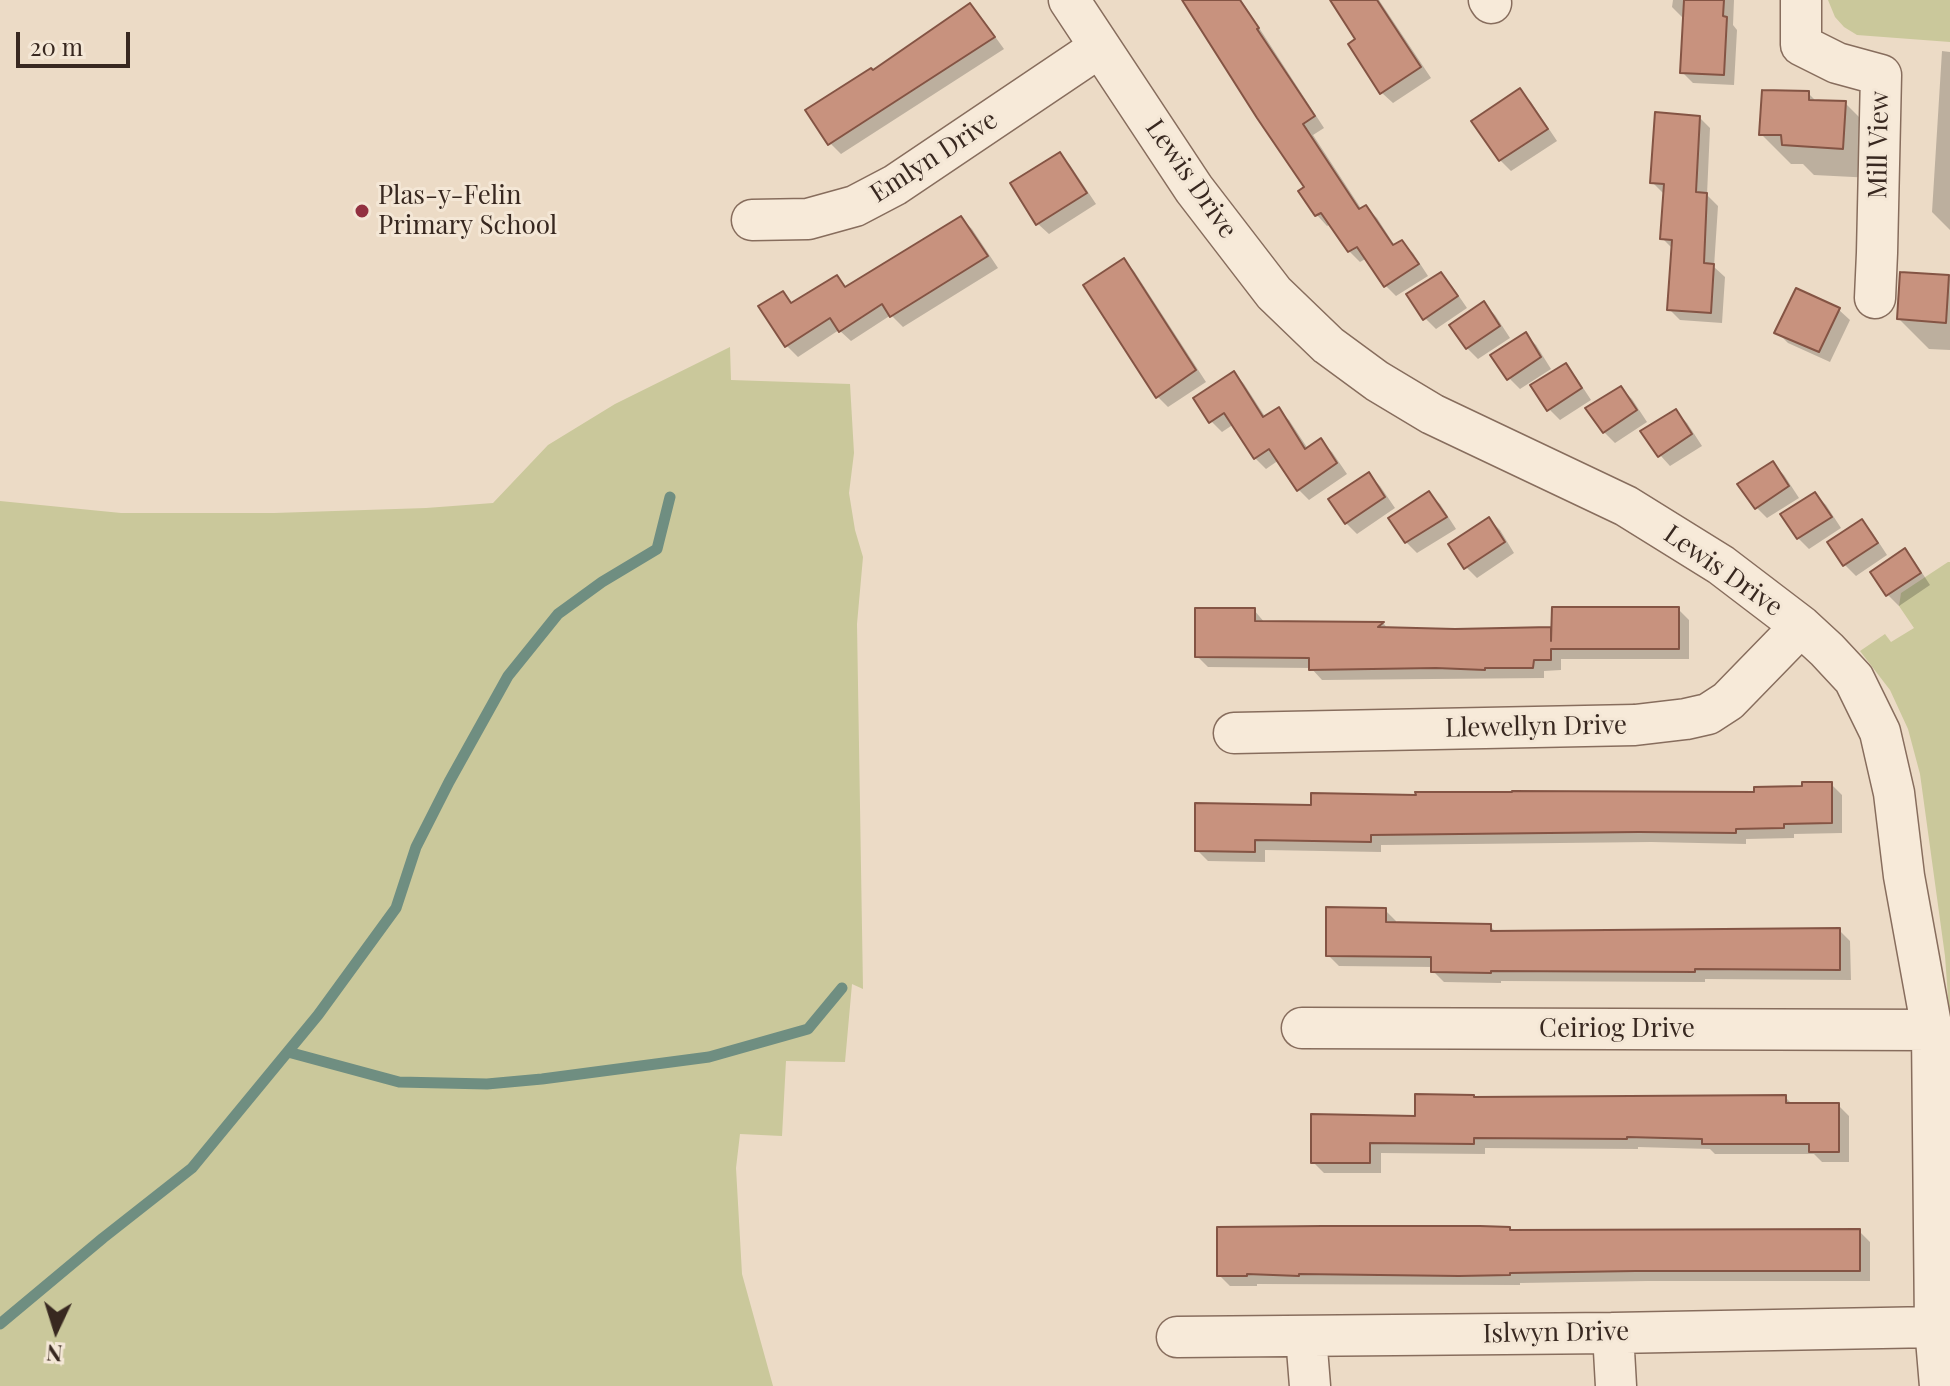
<!DOCTYPE html>
<style>
body{margin:0}
#map{position:relative;width:1950px;height:1386px;overflow:hidden;background:#ecdbc6;font-family:"Playfair Display",serif}
canvas{display:block}
.north{position:absolute;left:16px;top:1290px;width:80px;height:80px;-webkit-text-stroke:6px #f4e7d6;paint-order:stroke;rotate:184deg;font-size:22px;font-weight:700;line-height:32px;text-align:center;color:#382820}
.north::after{content:'';display:block;margin:auto;width:28px;height:36px;background:#382820;clip-path:polygon(50% 0,100% 100%,50% 72%,0 100%)}
.scale{position:absolute;left:16px;top:32px;width:114px;height:36px;box-sizing:border-box;border:4px solid #382820;border-top:0;padding-left:10px;font-size:24px;line-height:28px;white-space:nowrap;color:#382820;-webkit-text-stroke:6px #f4e7d6;paint-order:stroke}
</style>
<div id="map">
<canvas width="1950" height="1386"></canvas>
<div class="north">N</div>
<div class="scale">20 m</div>
</div>
<script>
const context = document.querySelector('canvas').getContext('2d');
context.lineJoin = 'round';
function fillPath(path, color) { context.fillStyle = color; context.fill(path, 'evenodd'); }
const toPath = rows => new Path2D(rows.map(r => 'M' + r).join(''));
function stroke(path, color, width, dash) { context.strokeStyle = color; context.lineWidth = width; context.lineCap = dash ? 'butt' : 'round'; context.setLineDash(dash || []); context.stroke(path); }
function drawText(font, color, halo, rows, align = 'center') {
  context.font = font + ' "Playfair Display",serif'; context.lineWidth = 6; context.setLineDash([]); context.textBaseline = 'middle'; context.strokeStyle = halo; context.fillStyle = color; for (const [text, x, y, turn = 0] of rows) {
    context.save(); context.translate(x, y); context.rotate((+turn || 0) * Math.PI / 180); context.textAlign = isNaN(turn) ? turn : align; if (halo) context.strokeText(text, 0, 0); context.fillText(text, 0, 0); context.restore();
  }
}
fillPath(toPath([
 [1828,0,1950,0,1950,42,1857,35,1844,27,1835,17],
 [730,347,731,380,850,384,854,453,849,493,855,530,863,557,857,624,863,989,852,984,845,1062,786,1061,782,1136,740,1134,736,1168,742,1274,773,1386,0,1386,0,501,121,513,274,513,426,508,493,503,548,445,615,404],
 [1948,562,1950,562,1950,1025,1945,956,1920,774,1908,729,1890,690,1860,651,1885,634,1891,642,1914,628,1899,606,1901,593]
]), '#cac89b');
fillPath(toPath([
 [1187,0,1241,0,1324,128,1313,135,1362,210,1366,207,1377,218,1395,246,1402,242,1413,253,1428,276,1396,296,1386,286,1367,258,1360,262,1349,251,1331,224,1327,226,1317,215,1307,188],
 [1331,0,1379,0,1431,78,1393,103,1382,93,1358,40],
 [1673,0,1734,0,1733,25,1737,30,1734,85,1693,83,1682,72,1683,18,1672,7],
 [970,6,981,17,1004,49,841,154,830,143,873,72],
 [1942,51,1950,52,1950,230,1932,212],
 [1520,91,1531,102,1557,141,1511,171,1500,160,1474,122],
 [1808,93,1817,102,1845,103,1875,133,1873,178,1814,175,1803,164,1791,164,1761,134],
 [1699,117,1710,128,1707,195,1718,206,1714,267,1725,277,1722,323,1680,320,1669,309,1673,249,1662,238,1665,193,1663,193,1652,182],
 [1059,154,1070,165,1096,204,1049,234,1038,224],
 [961,218,972,229,998,268,903,327,891,315,851,341,839,330,798,357,787,346,782,293,793,304,836,277,847,288],
 [1123,260,1134,271,1206,382,1168,407,1158,397],
 [1441,275,1452,286,1467,308,1436,329,1425,318],
 [1948,277,1950,279,1950,350,1929,349,1899,319],
 [1484,304,1495,315,1510,338,1478,359,1467,348],
 [1839,310,1850,320,1830,362,1788,343,1777,332],
 [1525,334,1536,345,1551,369,1520,389,1509,378],
 [1565,366,1576,377,1591,400,1560,420,1549,409],
 [1234,373,1244,384,1266,418,1278,410,1289,420,1308,449,1321,441,1332,452,1347,474,1309,500,1298,489,1279,460,1266,469,1255,458,1234,424,1222,432,1211,421],
 [1621,388,1632,399,1647,422,1615,443,1604,432],
 [1676,412,1687,423,1702,446,1670,466,1660,455],
 [1773,464,1784,475,1799,498,1767,518,1756,507],
 [1369,475,1380,486,1395,508,1357,534,1346,523],
 [1429,494,1440,504,1456,529,1417,553,1406,542],
 [1815,494,1826,505,1841,528,1809,549,1798,538],
 [1489,519,1500,530,1514,553,1477,578,1466,567],
 [1861,521,1872,532,1887,555,1856,576,1845,565,1830,543],
 [1905,551,1915,562,1930,585,1899,606,1888,595,1873,573],
 [1678,609,1689,620,1689,659,1561,659,1561,670,1544,671,1544,678,1322,680,1311,668,1208,667,1197,656,1254,610,1265,623,1384,624,1388,629,1550,629,1553,631],
 [1831,784,1842,795,1842,833,1794,834,1794,838,1746,839,1746,844,1651,842,1381,845,1381,852,1265,850,1265,862,1208,861,1197,850,1313,807,1418,797,1756,794],
 [1385,910,1396,921,1396,924,1490,926,1497,933,1839,930,1850,941,1851,980,1705,979,1705,982,1501,981,1501,983,1444,982,1433,971,1433,967,1339,966,1328,955],
 [1473,1097,1785,1097,1793,1105,1838,1105,1849,1116,1849,1162,1822,1162,1814,1154,1715,1154,1710,1149,1638,1147,1638,1149,1485,1148,1485,1154,1381,1153,1381,1173,1324,1173,1313,1162,1417,1118],
 [1509,1229,1512,1232,1859,1231,1870,1242,1870,1281,1648,1281,1520,1283,1520,1285,1257,1284,1257,1286,1230,1286,1219,1275]
]), '#0003');
stroke(toPath([
 [288,1052,399,1082,487,1084,542,1079,709,1057,808,1029,842,988],
 [0,1324,103,1238,192,1168,318,1015,396,908,416,847,449,782,508,676,558,614,602,582,657,549,670,497]
]), '#6f8e81', 11);
const building = toPath([
 [1182,0,1240,0,1259,28,1257,29,1315,116,1303,124,1359,209,1366,205,1393,245,1402,240,1419,264,1384,287,1357,247,1348,252,1321,213,1315,216,1298,191,1304,187,1257,118,1182,0],
 [1330,0,1377,0,1421,67,1380,94,1348,44,1355,39,1330,0],
 [1684,0,1724,0,1723,16,1727,17,1724,75,1680,73,1684,0],
 [970,3,995,37,828,145,805,110,871,68,873,70,970,3],
 [1520,88,1548,129,1499,161,1471,121,1520,88],
 [1762,90,1809,91,1809,100,1846,101,1843,149,1782,145,1781,135,1759,135,1762,90],
 [1655,112,1700,116,1696,192,1707,193,1704,263,1714,264,1711,313,1667,310,1672,240,1660,239,1664,184,1650,183,1655,112],
 [1060,152,1087,193,1036,225,1010,183,1060,152],
 [961,216,988,256,890,317,882,304,839,332,830,318,785,347,758,306,783,291,791,303,837,275,845,287,961,216],
 [1124,258,1196,370,1156,398,1083,285,1124,258],
 [1441,272,1458,296,1423,320,1406,294,1441,272],
 [1900,272,1949,275,1946,323,1897,319,1900,272],
 [1796,288,1840,308,1819,352,1774,333,1796,288],
 [1484,301,1500,326,1466,349,1449,325,1484,301],
 [1526,332,1541,357,1507,380,1490,355,1526,332],
 [1566,363,1582,388,1547,411,1530,385,1566,363],
 [1234,371,1263,417,1279,407,1305,449,1321,438,1337,463,1297,491,1269,449,1254,459,1224,413,1209,423,1193,398,1234,371],
 [1621,386,1637,410,1603,433,1585,408,1621,386],
 [1676,409,1692,434,1658,457,1640,431,1676,409],
 [1773,461,1789,486,1755,509,1737,484,1773,461],
 [1369,472,1385,497,1345,524,1328,499,1369,472],
 [1429,491,1447,517,1405,543,1388,518,1429,491],
 [1815,492,1832,517,1797,539,1780,514,1815,492],
 [1489,517,1505,542,1464,569,1448,544,1489,517],
 [1862,519,1878,543,1843,566,1827,542,1862,519],
 [1905,548,1921,573,1886,596,1870,572,1905,548],
 [1552,607,1679,607,1679,649,1551,649,1551,660,1534,660,1533,668,1485,668,1485,670,1436,668,1309,670,1309,658,1195,657,1195,608,1255,608,1255,621,1384,622,1378,627,1455,629,1551,627,1551,641,1552,607],
 [1802,782,1832,782,1832,823,1784,824,1784,828,1736,829,1736,833,1639,832,1371,835,1371,842,1255,840,1255,852,1195,851,1195,803,1311,805,1311,793,1416,795,1415,792,1512,792,1512,791,1754,792,1754,787,1802,786,1802,782],
 [1326,907,1386,908,1386,922,1491,924,1491,931,1840,928,1840,970,1695,969,1695,972,1491,971,1491,973,1431,972,1431,957,1326,956,1326,907],
 [1415,1094,1474,1095,1474,1097,1786,1095,1786,1103,1839,1103,1839,1152,1809,1152,1809,1144,1702,1144,1702,1139,1627,1137,1627,1139,1474,1138,1474,1144,1370,1143,1370,1163,1311,1163,1311,1114,1415,1116,1415,1094],
 [1323,1226,1480,1226,1510,1227,1510,1230,1860,1229,1860,1271,1636,1271,1510,1273,1510,1275,1459,1276,1299,1274,1299,1276,1247,1274,1247,1276,1217,1276,1217,1227,1323,1226]
]);
fillPath(building, '#c8927e');
stroke(building, '#845444', 2);
const minor = toPath([
 [1069,0,1194,189,1274,293,1328,345,1377,381,1432,414,1626,506,1721,565,1801,626,1827,650,1854,679,1880,732,1894,793,1904,876,1932,1030,1935,1327,1940,1386],
 [1489,0,1491,3],
 [1801,0,1801,45,1837,63,1881,75,1877,253,1875,298],
 [752,220,808,219,855,206,895,185,1100,47],
 [1234,733,1635,725,1686,719,1708,714,1728,701,1801,626],
 [1302,1028,1932,1030],
 [1613,1333,1616,1386],
 [1306,1336,1310,1386],
 [1177,1337,1613,1333,1935,1327]
]);
stroke(minor, '#876d5d', 43);
stroke(minor, '#f7ead9', 40);
for (const [x, y, r, color] of [
 [362,211,8,"#923040"]
]) { const dot = new Path2D(); dot.arc(x, y, r, 0, 2 * Math.PI); context.fillStyle = color; context.fill(dot); stroke(dot, '#f4e7d6', 3); }
drawText('26px', '#382820', '#f4e7d6', [
 ["Mill View",1879,145,-89],
 ["Emlyn Drive",934,157,-33],
 ["Lewis Drive",1191,179,55],
 ["Lewis Drive",1723,571,35],
 ["Llewellyn Drive",1536,727,-1],
 ["Ceiriog Drive",1617,1029],
 ["Islwyn Drive",1556,1333,-1]
]);
drawText('26px', '#382820', '#f4e7d6', [
 ["Plas-y-Felin",378,196],
 ["Primary School",378,226]
], 'left');
</script>
